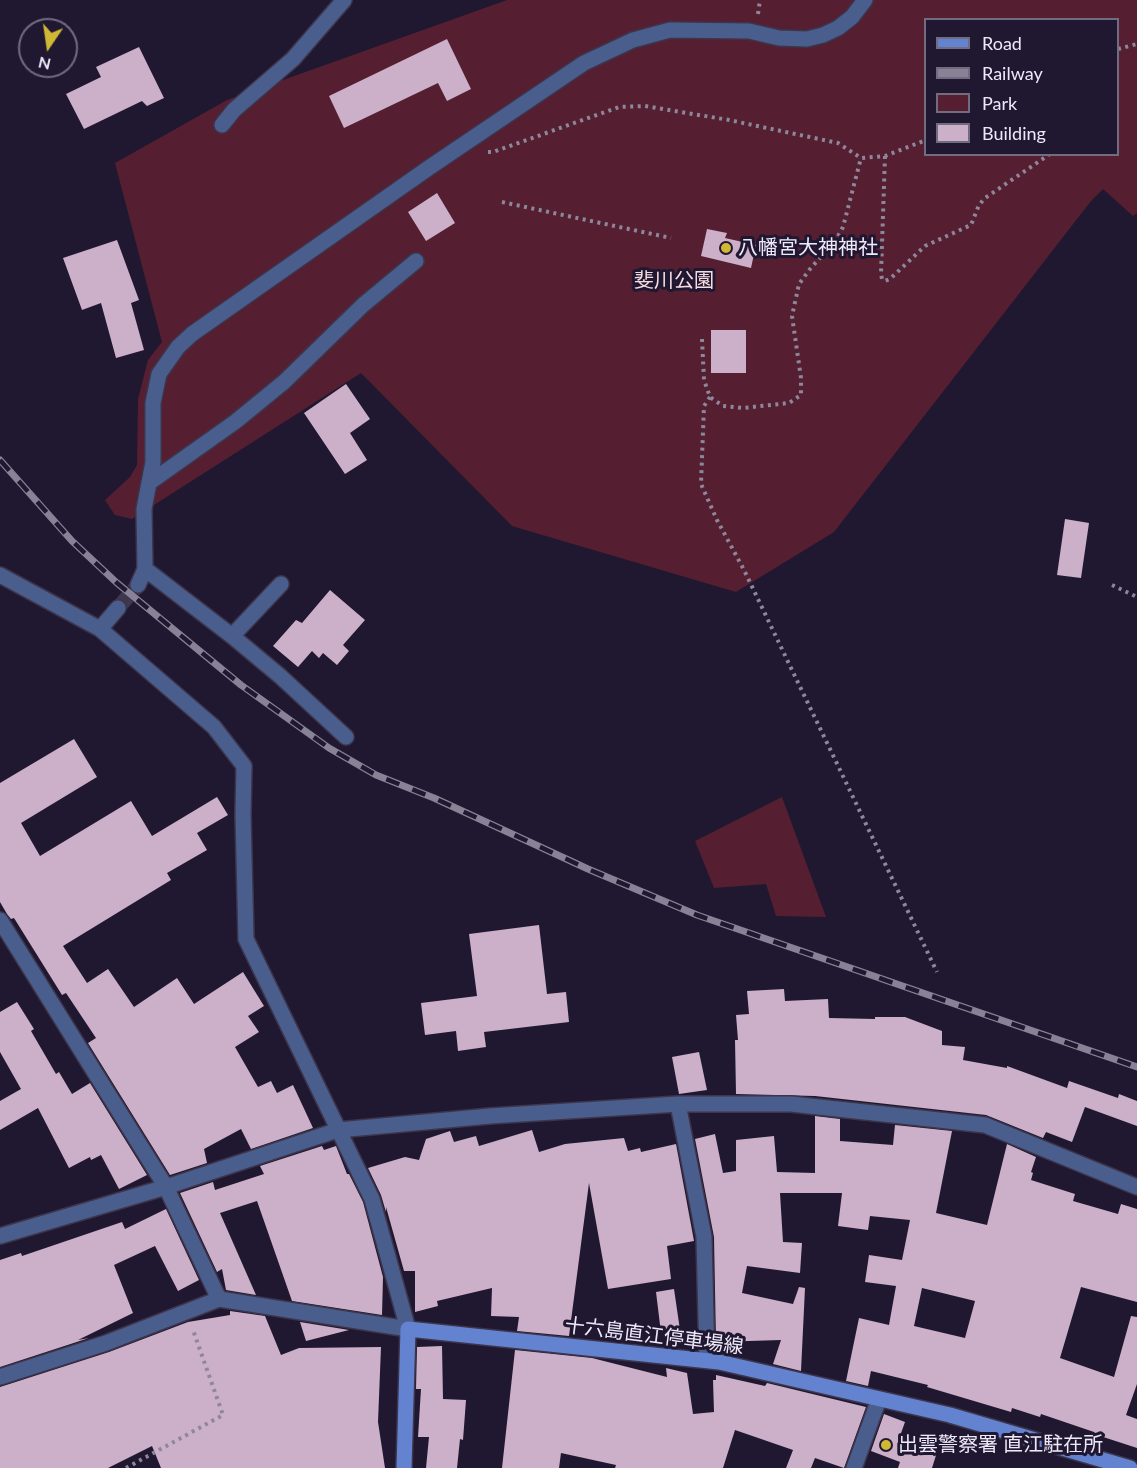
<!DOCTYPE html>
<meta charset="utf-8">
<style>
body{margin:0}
#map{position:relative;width:1137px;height:1468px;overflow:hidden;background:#201830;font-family:Lato,sans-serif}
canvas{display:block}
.legend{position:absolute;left:924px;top:18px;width:195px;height:138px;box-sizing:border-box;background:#201830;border:2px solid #726c81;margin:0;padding:8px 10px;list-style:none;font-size:18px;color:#eee9fa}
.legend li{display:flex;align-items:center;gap:12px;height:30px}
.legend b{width:30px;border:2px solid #726c81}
.north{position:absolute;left:18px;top:18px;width:60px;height:60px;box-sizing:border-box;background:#201830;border:2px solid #726c81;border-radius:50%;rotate:193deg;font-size:16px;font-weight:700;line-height:24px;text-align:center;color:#eee9fa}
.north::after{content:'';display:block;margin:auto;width:21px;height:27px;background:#d0b736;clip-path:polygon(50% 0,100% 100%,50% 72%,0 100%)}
</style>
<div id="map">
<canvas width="1137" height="1468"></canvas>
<ul class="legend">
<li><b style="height:8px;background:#6382d0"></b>Road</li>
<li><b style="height:8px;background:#888296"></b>Railway</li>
<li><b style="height:16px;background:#551f31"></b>Park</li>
<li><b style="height:16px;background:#ccafc8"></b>Building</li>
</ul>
<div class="north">N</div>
</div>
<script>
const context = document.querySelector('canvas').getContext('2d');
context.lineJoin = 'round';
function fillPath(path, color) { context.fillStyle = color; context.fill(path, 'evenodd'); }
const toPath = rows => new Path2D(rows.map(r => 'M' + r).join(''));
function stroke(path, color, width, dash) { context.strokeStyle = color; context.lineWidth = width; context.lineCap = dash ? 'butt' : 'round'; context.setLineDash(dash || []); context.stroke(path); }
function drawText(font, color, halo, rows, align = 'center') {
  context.font = font + ' Lato,"Noto Sans JP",sans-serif'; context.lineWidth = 6; context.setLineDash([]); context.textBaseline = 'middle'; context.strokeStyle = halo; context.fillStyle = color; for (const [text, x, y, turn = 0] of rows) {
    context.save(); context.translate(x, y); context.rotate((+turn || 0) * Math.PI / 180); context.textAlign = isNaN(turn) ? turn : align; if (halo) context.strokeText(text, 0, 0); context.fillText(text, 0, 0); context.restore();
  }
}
fillPath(toPath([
 [507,0,1137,0,1137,213,1133,216,1103,189,1091,201,834,532,736,592,512,526,361,373,132,519,115,515,105,500,130,477,137,465,138,399,148,360,162,342,115,163,227,100],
 [926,20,1118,20,1118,154,926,154],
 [782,797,826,917,776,916,766,884,714,888,695,841]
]), '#551f31');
fillPath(toPath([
 [447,39,471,89,447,101,438,83,344,128,329,96],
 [139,47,164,98,147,106,142,101,84,129,66,94,101,77,96,67],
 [437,193,455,223,426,241,408,212],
 [707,229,727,233,725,238,756,245,751,268,701,256],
 [117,240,139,300,131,303,144,350,116,358,101,303,82,310,63,258],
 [711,330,746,330,746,373,711,373],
 [346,384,370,419,350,433,367,460,345,474,304,413],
 [1065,519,1089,523,1081,578,1057,575],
 [330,590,365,620,343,645,349,651,337,665,323,653,319,658,312,651,298,667,273,646,296,620,302,623],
 [74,739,97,777,21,823,40,856,131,801,152,836,217,797,228,815,197,833,207,850,167,873,171,880,63,946,87,983,108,969,134,1007,177,978,194,1004,243,972,264,1006,248,1016,259,1032,235,1047,258,1087,271,1081,277,1093,293,1085,313,1128,251,1149,241,1129,204,1149,207,1163,170,1175,88,1043,96,1038,66,993,62,995,14,918,11,919,7,914,0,902,0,783],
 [539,925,547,994,566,992,569,1022,484,1032,486,1047,458,1051,456,1031,425,1035,421,1003,477,996,469,934],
 [784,989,785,1001,828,999,829,1018,875,1019,875,1017,905,1017,942,1031,942,1045,965,1047,963,1060,1007,1068,1007,1066,1067,1088,1069,1081,1118,1098,1119,1094,1137,1101,1137,1126,1085,1107,1072,1142,1046,1132,1043,1138,986,1115,815,1096,736,1094,735,1040,738,1040,736,1015,749,1014,747,991],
 [17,1002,34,1029,31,1031,56,1074,59,1072,72,1094,90,1083,147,1175,119,1189,101,1155,91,1160,90,1157,69,1168,38,1108,0,1130,0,1101,21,1089,0,1052,0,1012],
 [699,1052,707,1090,679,1094,672,1057],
 [815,1116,840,1119,840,1141,893,1145,895,1125,952,1131,936,1213,987,1225,1007,1144,1036,1157,1031,1172,1033,1173,1031,1180,1075,1194,1073,1201,1118,1214,1121,1204,1137,1209,1137,1302,1081,1287,1060,1358,1114,1377,1131,1316,1137,1317,1137,1384,1126,1415,1137,1419,1137,1448,1094,1434,1094,1432,1041,1414,1040,1417,1012,1408,1011,1412,927,1387,928,1385,871,1371,868,1386,846,1381,859,1318,889,1325,896,1286,865,1282,869,1255,902,1260,910,1220,870,1216,868,1230,838,1226,842,1193,780,1193,783,1242,802,1243,800,1273,747,1266,742,1293,793,1304,799,1287,805,1288,801,1371,773,1364,781,1340,716,1342,714,1237,695,1139,715,1134,723,1173,736,1171,736,1140,774,1136,777,1172,815,1173],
 [922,1288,975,1301,965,1338,914,1326],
 [532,1130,539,1152,565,1144,624,1138,628,1151,640,1148,641,1152,676,1144,694,1241,667,1246,671,1279,608,1289,589,1183,569,1336,517,1331,519,1317,491,1316,492,1288,437,1301,438,1306,415,1312,415,1271,404,1271,386,1207,386,1212,381,1195,368,1168,405,1157,419,1160,426,1139,450,1131,454,1142,476,1136,479,1146],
 [322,1146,324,1150,336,1146,347,1174,349,1174,363,1202,383,1277,382,1315,292,1301,257,1201,220,1213,256,1295,226,1290,222,1269,217,1272,180,1193,213,1182,215,1190,264,1174,260,1166],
 [166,1209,199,1280,178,1291,155,1246,114,1265,133,1313,78,1340,89,1338,0,1367,0,1260,21,1253,22,1256,122,1222,125,1229],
 [674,1289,680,1330,661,1333,656,1292],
 [230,1311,265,1316,281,1355,299,1348,381,1347,378,1422,385,1468,161,1468,152,1446,108,1468,0,1468,0,1387,109,1352,188,1322,230,1315],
 [300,1322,349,1330,306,1341],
 [442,1346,443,1399,466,1400,463,1440,460,1439,457,1468,426,1468,429,1437,418,1437,421,1389,416,1389,417,1347],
 [515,1350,592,1358,667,1377,666,1368,687,1373,693,1414,714,1412,713,1380,716,1380,716,1375,765,1386,767,1383,866,1407,844,1468,815,1458,811,1468,786,1468,793,1450,735,1430,723,1468,615,1468,616,1465,561,1453,559,1468,502,1468],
 [884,1414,905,1422,900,1436,938,1449,932,1468,898,1468,900,1462,871,1451]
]), '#ccafc8');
stroke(toPath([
 [118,608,138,585]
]), '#3f374e', 15, [15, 8]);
const minor = toPath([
 [222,125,234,110,293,59,344,0],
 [149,483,235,422,284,382,363,305,416,261],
 [145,569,232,636,280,676,346,737],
 [0,575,100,629,214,727,244,766,243,815,246,939,372,1199,408,1329,219,1299,106,1343,0,1377],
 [138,585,145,569,144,509,153,462,153,403,159,374,178,347,192,334],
 [100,629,118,608],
 [232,636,281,584],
 [0,920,166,1187,219,1299],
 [678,1104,704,1237,707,1360],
 [0,1236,166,1187,338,1130,490,1116,678,1104,791,1104,985,1125,1137,1187],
 [854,1468,879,1399]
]);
const tertiary = toPath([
 [192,334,430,167,584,63,633,40,670,30,749,31,779,38,807,39,823,35,838,28,852,17,865,0]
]);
const secondary = toPath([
 [404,1468,408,1329,719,1362,950,1415,1130,1468]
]);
stroke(minor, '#3d354c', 18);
stroke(tertiary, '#3d354c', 18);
stroke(secondary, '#3d354c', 18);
stroke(toPath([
 [758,14,760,0],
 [1118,49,1137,44],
 [488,152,493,152,619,107,645,106,729,120,838,143,861,158,885,156,926,140],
 [885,156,881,274,882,279,885,281,890,279,925,246,971,225,979,205,985,198,1050,154],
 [502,202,671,238],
 [702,339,704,380,710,397,723,406,743,408,789,403,801,395,801,378,792,316,799,284,810,269,836,240,843,227,861,158],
 [710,397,704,406,701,484,717,520,744,570,937,972],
 [1112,585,1137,597],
 [126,1468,223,1415,193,1330]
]), '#8d879b', 4, [3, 4.5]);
stroke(minor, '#4a5e8e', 15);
stroke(tertiary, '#4a5e8e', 15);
stroke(secondary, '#6382d0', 15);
const rail = toPath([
 [0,460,72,541,117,583,241,685,329,748,376,775,434,798,588,869,697,915,1137,1067]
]);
stroke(rail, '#888296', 7);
stroke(rail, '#201830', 4.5, [14]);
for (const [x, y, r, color] of [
 [726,248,6,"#d0b736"],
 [886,1445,6,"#d0b736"]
]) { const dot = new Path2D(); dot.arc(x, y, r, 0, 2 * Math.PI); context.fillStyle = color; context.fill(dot); stroke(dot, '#201830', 2); }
drawText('20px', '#eee9fa', '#201830', [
 ["八幡宮大神神社",738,248],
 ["出雲警察署 直江駐在所",898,1445]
], 'left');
drawText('20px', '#f6dbe1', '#201830', [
 ["斐川公園",674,281]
]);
drawText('20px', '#eee9fa', '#201830', [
 ["十六島直江停車場線",654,1336,7]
]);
</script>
